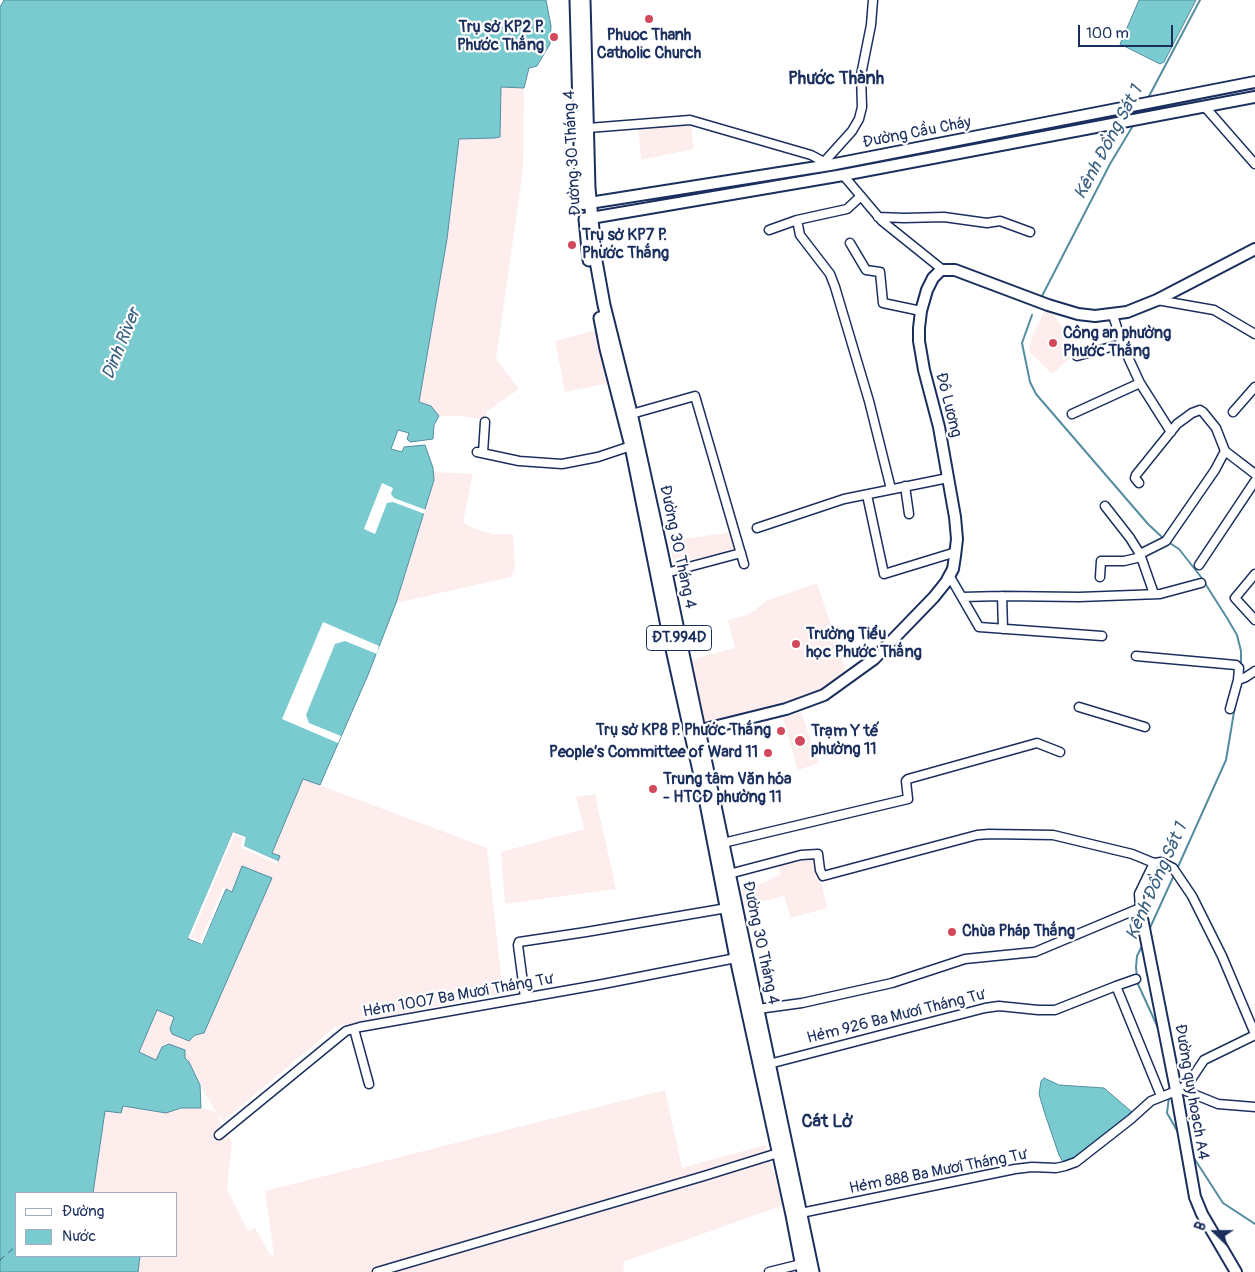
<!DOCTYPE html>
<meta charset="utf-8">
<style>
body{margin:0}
#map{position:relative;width:1255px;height:1272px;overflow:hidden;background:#fff;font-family:Pangolin,sans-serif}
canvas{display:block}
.legend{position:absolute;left:15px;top:1192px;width:162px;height:65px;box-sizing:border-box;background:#fff;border:1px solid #a4acbf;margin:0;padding:6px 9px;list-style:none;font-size:15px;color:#1b2f5e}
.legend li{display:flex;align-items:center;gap:10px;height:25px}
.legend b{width:25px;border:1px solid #a4acbf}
.north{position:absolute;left:1190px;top:1207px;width:50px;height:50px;-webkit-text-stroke:4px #fff;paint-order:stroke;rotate:292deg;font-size:14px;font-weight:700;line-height:20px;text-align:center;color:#1b2f5e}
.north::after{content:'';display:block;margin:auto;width:18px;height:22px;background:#1b2f5e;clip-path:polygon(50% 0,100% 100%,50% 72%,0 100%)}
.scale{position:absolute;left:1078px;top:25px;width:95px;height:22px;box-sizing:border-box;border:2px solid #1b2f5e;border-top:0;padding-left:6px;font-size:15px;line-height:18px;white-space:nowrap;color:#1b2f5e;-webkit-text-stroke:4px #fff;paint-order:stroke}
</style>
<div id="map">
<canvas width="1255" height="1272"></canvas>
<ul class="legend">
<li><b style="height:6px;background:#fff"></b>Đường</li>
<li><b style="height:14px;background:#7acbd0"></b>Nước</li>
</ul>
<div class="north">B</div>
<div class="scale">100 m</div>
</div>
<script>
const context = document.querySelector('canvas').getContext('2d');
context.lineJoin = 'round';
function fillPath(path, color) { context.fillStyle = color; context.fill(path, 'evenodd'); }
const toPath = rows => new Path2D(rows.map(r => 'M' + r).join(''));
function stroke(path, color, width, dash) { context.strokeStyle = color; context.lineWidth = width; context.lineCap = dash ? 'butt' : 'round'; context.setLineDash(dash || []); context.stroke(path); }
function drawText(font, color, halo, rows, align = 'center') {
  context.font = font + ' Pangolin,sans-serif'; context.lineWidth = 4.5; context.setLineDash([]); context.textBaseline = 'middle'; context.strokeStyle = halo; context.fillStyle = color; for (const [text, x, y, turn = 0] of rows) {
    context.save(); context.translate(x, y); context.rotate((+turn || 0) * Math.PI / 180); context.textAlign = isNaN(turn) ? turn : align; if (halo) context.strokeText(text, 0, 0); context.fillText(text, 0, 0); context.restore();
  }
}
fillPath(toPath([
 [501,87,524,88,523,169,496,359,519,389,486,412,486,420,461,416,439,416,431,406,419,402,447,239,459,138,495,138,500,136],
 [690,119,694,149,641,160,638,127],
 [1047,307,1080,350,1052,374,1029,351,1032,336],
 [599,329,610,383,565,392,555,341],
 [433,472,473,474,463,522,473,528,493,534,513,534,515,568,511,577,396,603,434,480],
 [732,532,738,550,674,563,669,541,680,537,685,539],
 [817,583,847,673,825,689,794,704,771,707,705,724,690,660,735,648,728,620,748,615,768,600],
 [801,712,819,763,798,770,783,718],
 [303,779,487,848,503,993,335,1027,223,1121,217,1113,223,1130,232,1141,227,1189,248,1231,255,1228,270,1254,268,1255,274,1255,265,1191,665,1090,682,1168,765,1145,784,1205,623,1262,624,1272,138,1272,140,1256,176,1256,176,1193,93,1193,105,1111,123,1106,166,1113,181,1108,201,1108,216,1112,200,1085,189,1062,185,1059,184,1053,162,1047,156,1060,139,1053,157,1010,174,1017,170,1029,231,892,225,890,202,944,188,938,233,832,272,853],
 [595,794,616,889,505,904,501,852,584,829,576,797],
 [811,856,816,858,827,908,791,918,784,896,744,906,742,888,763,883,781,874,778,866]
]), '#fdeeed');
const water = toPath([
 [4,0,546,0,551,26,550,44,537,66,529,68,524,88,501,87,500,137,495,138,459,139,447,239,419,402,431,406,439,416,434,425,433,439,410,442,407,439,409,433,398,430,391,449,402,452,404,447,425,445,433,468,434,480,396,603,368,675,320,785,303,779,272,853,280,856,278,861,243,846,246,837,233,832,188,939,202,944,226,889,232,892,242,866,272,878,204,1033,195,1035,189,1041,172,1034,170,1029,174,1017,157,1010,139,1052,156,1060,162,1047,169,1044,185,1050,185,1058,189,1062,200,1085,201,1108,181,1108,166,1113,123,1106,121,1113,105,1111,93,1193,16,1193,16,1256,140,1256,138,1272,0,1272,0,7,4,0],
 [1139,0,1196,0,1164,62,1160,64,1120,44,1139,0],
 [1044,1078,1059,1085,1104,1088,1132,1112,1081,1154,1067,1163,1063,1162,1059,1155,1045,1114,1039,1094,1041,1081,1044,1078]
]);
fillPath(water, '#7acbd0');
stroke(water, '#548da2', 1);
fillPath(toPath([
 [382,483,393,488,391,494,394,498,426,510,425,514,393,502,387,503,375,534,364,529],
 [323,622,379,646,377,654,345,641,335,644,306,715,309,723,341,736,338,743,282,719],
 [233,832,246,837,244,846,278,861,277,864,242,848,241,846,243,838,234,835,191,937,200,941,223,888,226,887,202,944,188,938]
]), '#fff');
stroke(toPath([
 [1147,100,1200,0],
 [1041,298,1110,164,1134,124],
 [1032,315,1022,343,1030,382,1036,394,1148,524,1164,539],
 [1168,542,1179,549,1201,577,1227,618,1237,635,1241,651,1241,666],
 [1177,869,1226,760,1236,700],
 [1149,930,1175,873],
 [1137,978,1136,967,1137,956,1143,944],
 [1137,982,1159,1030],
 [1169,1097,1167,1113,1179,1134],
 [1192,1155,1223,1203,1255,1224]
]), '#548da2', 2);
stroke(toPath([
 [0,1260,16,1246]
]), '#385e80', 1, [6, 5]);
const street = toPath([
 [1205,107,1255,164],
 [588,128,690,120,811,155,830,165],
 [825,161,852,131,859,119,862,107,861,75,871,25,873,0],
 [843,175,882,221,943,270],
 [861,196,847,209,797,220,800,235,830,274,835,287,869,401,891,489],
 [878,217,904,218,944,217,987,223,1000,221,1030,232],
 [769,230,797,220],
 [850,243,866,270,880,272,883,303,921,311],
 [1157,300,1214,310,1255,334],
 [1113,315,1122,344,1140,383,1171,432],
 [1077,356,1122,344],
 [1233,412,1255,387],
 [1072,414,1140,383],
 [628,415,695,396,744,564],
 [477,452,519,461,562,464,598,457,631,446],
 [483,453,485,422],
 [1139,483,1135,478,1136,475,1177,424,1192,413,1200,410,1203,412,1216,428,1225,451,1255,474],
 [905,486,909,514],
 [867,495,884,574,956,552],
 [1105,506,1130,538,1140,554,1154,594],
 [757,528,844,499,948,478],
 [1140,554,1166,541,1215,470,1225,451],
 [1199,565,1255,481],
 [666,573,741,553],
 [1255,574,1235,598,1255,620],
 [949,575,979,627,1102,636],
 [1100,577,1101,561,1124,561,1141,557],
 [962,597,1002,596],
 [1003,629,1002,596,1079,597,1160,594,1201,583],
 [1136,656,1236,665,1239,668,1238,680,1230,709],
 [1238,680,1246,677,1255,671],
 [1079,707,1145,727],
 [723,843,908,799,906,781,908,779,1037,743,1060,752],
 [729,874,801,855,818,854,820,870,823,876,977,835,989,834,1053,835,1132,854,1154,863,1161,862,1173,868,1192,896,1222,956,1255,1034],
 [1116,986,1136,979],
 [525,998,518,945,519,942,586,932,727,908],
 [758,1009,802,1003,892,983,965,959,1035,952,1140,908,1139,894,1154,863],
 [354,1029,369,1084],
 [769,1064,985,1008,999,1006,1038,1010,1055,1010,1116,986,1161,1096],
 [1181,1089,1218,1104,1255,1107],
 [219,1135,346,1031,360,1027,603,984,736,958],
 [796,1214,1015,1169,1032,1167,1056,1168,1065,1166,1076,1162,1131,1119,1151,1101,1181,1089,1190,1081,1204,1060,1255,1035],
 [377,1272,704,1176,778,1153],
 [769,1272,801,1264]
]);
const secondary = toPath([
 [583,204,830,165,1255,82],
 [585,219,843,175,1255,97],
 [693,732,786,709,824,695,874,659,934,597,946,582,953,569,955,556,957,539,955,517,939,427,924,370,919,341,919,328,921,311,927,290,933,278,941,270,955,270,1048,305,1078,314,1095,316,1127,312,1157,300,1255,249],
 [1140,908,1176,1090,1195,1197,1202,1214,1236,1272]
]);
const primary = toPath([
 [576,0,581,181,583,201],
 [584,0,589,188,596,261,604,305,631,413,661,549,813,1272],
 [585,219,589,260],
 [600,318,606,349,631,446,668,631,705,798,736,958,792,1215,803,1272]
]);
stroke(street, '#1b2f5e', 11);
stroke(secondary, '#1b2f5e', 14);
stroke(primary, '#1b2f5e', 15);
stroke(street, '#fff', 8);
stroke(secondary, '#fff', 10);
stroke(primary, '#fff', 11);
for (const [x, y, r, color] of [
 [649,19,5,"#d1495b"],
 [554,37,5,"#d1495b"],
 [572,245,5,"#d1495b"],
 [1053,343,5,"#d1495b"],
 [796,644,5,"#d1495b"],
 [781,731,5,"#d1495b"],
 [800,741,6,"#d1495b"],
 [768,753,5,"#d1495b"],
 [653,789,5,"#d1495b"],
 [952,932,5,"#d1495b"]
]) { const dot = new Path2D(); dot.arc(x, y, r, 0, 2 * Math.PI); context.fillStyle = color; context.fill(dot); stroke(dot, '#fff', 2); }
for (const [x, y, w] of [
 [679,638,65]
]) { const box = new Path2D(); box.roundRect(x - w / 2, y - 12.5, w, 25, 4); context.fillStyle = '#fff'; context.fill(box); stroke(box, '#1b2f5e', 1); }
drawText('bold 15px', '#1b2f5e', null, [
 ["ĐT.994D",679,638]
]);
drawText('bold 16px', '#1b2f5e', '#fff', [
 ["Trụ sở KP2 P.",544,28,"right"],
 ["Phước Thắng",544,46,"right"],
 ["Phuoc Thanh",649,36,"center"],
 ["Catholic Church",649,54,"center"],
 ["Trụ sở KP7 P.",582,236],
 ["Phước Thắng",582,254],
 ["Công an phường",1063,334],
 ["Phước Thắng",1063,352],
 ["Trường Tiểu",806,635],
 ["học Phước Thắng",806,653],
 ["Trụ sở KP8 P. Phước Thắng",771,731,"right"],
 ["Trạm Y tế",811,732],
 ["phường 11",811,750],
 ["People’s Committee of Ward 11",758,753,"right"],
 ["Trung tâm Văn hóa",663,780],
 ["- HTCĐ phường 11",663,798],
 ["Chùa Pháp Thắng",962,932]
], 'left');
drawText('16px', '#1b2f5e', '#fff', [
 ["Đường Cầu Cháy",917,133,-11],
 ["Đường 30 Tháng 4",573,153,-93],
 ["Đô Lương",948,405,76],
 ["Đường 30 Tháng 4",677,547,78],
 ["Đường 30 Tháng 4",760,943,78],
 ["Hẻm 1007 Ba Mươi Tháng Tư",458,996,-10],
 ["Hẻm 926 Ba Mươi Tháng Tư",896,1017,-14],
 ["Đường quy hoạch A4",1191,1092,80],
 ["Hẻm 888 Ba Mươi Tháng Tư",938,1172,-11]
]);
drawText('bold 18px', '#1b2f5e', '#fff', [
 ["Phước Thành",836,79],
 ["Cát Lở",827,1122]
]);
drawText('italic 18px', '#385e80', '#fff', [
 ["Kênh Đồng Sát 1",1109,143,-62],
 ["Dinh River",122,344,-68],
 ["Kênh Đồng Sát 1",1157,882,-66]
]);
</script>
